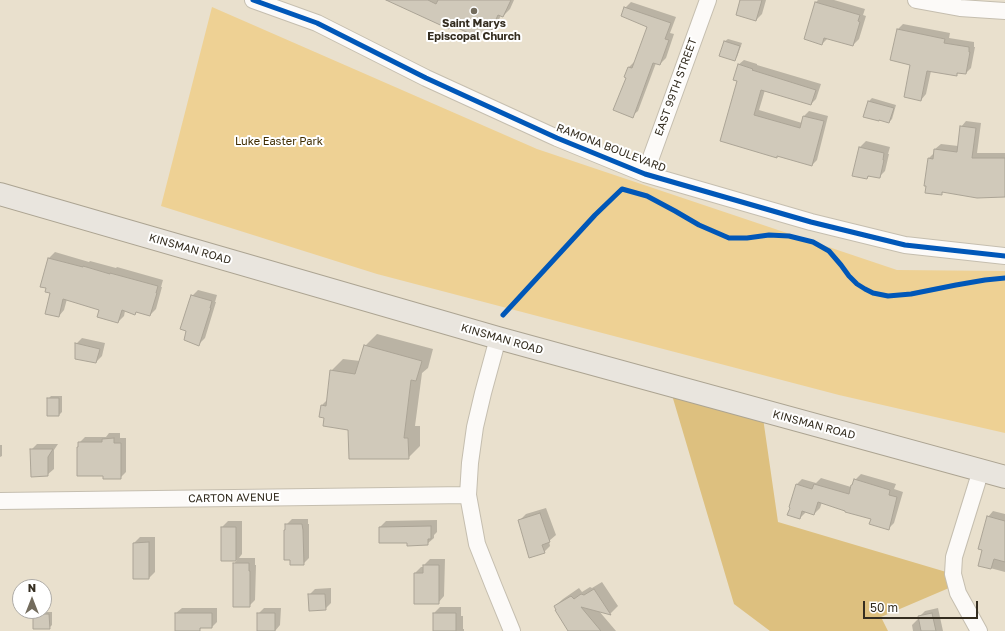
<!DOCTYPE html>
<style>
body{margin:0}
#map{position:relative;width:1005px;height:631px;overflow:hidden;background:#e9e0cd;font-family:"Golos Text",sans-serif}
canvas{display:block}
.north{position:absolute;left:12px;top:579px;width:40px;height:40px;box-sizing:border-box;background:#fff;border:1px solid #aeaba6;border-radius:50%;rotate:0deg;font-size:11px;font-weight:700;line-height:16px;text-align:center;color:#342d20}
.north::after{content:'';display:block;margin:auto;width:14px;height:18px;background:#736c5d;clip-path:polygon(50% 0,100% 100%,50% 72%,0 100%)}
.scale{position:absolute;left:863px;top:601px;width:115px;height:18px;box-sizing:border-box;border:2px solid #342d20;border-top:0;padding-left:5px;font-size:12px;line-height:14px;white-space:nowrap;color:#342d20;-webkit-text-stroke:3px #fff;paint-order:stroke}
</style>
<div id="map">
<canvas width="1005" height="631"></canvas>
<div class="north">N</div>
<div class="scale">50 m</div>
</div>
<script>
const context = document.querySelector('canvas').getContext('2d');
context.lineJoin = 'round';
function fillPath(path, color) { context.fillStyle = color; context.fill(path, 'evenodd'); }
const toPath = rows => new Path2D(rows.map(r => 'M' + r).join(''));
function stroke(path, color, width, dash) { context.strokeStyle = color; context.lineWidth = width; context.lineCap = dash ? 'butt' : 'round'; context.setLineDash(dash || []); context.stroke(path); }
function drawText(font, color, halo, rows, align = 'center') {
  context.font = font + ' "Golos Text",sans-serif'; context.lineWidth = 4; context.setLineDash([]); context.textBaseline = 'middle'; context.strokeStyle = halo; context.fillStyle = color; for (const [text, x, y, turn = 0] of rows) {
    context.save(); context.translate(x, y); context.rotate((+turn || 0) * Math.PI / 180); context.textAlign = isNaN(turn) ? turn : align; if (halo) context.strokeText(text, 0, 0); context.fillText(text, 0, 0); context.restore();
  }
}
fillPath(toPath([
 [212,7,537,149,897,270,1005,271,1005,433,839,395,377,274,161,206]
]), '#eed194');
fillPath(toPath([
 [669,385,762,411,778,522,953,574,956,585,881,617,888,631,770,631,734,604]
]), '#ddc07f');
fillPath(toPath([
 [388,0,514,0,510,9,503,16,501,15,493,33,486,40,452,25,449,27],
 [742,0,766,0,762,14,756,20],
 [818,0,834,0,865,9,863,15,866,16,859,39,853,45,828,38,822,44,816,2],
 [631,2,676,17,670,33,674,34,666,58,660,64,656,63,638,111,632,116,627,77,626,77,629,67,635,61,648,26,625,8],
 [903,24,950,33,949,38,974,42,974,47,975,47,971,68,966,73,959,72,956,75,931,71,926,94,921,100,911,64,897,30],
 [728,39,742,43,737,57,734,60,725,41],
 [744,60,757,64,757,65,821,84,816,99,811,104,765,90,759,110,802,123,804,116,809,111,828,116,817,160,812,165,778,155,776,157,721,141,739,81,738,65],
 [872,98,896,105,892,119,889,122,864,116,869,101],
 [966,121,981,123,977,153,1005,153,1005,196,944,191,941,194,929,158,934,153,935,149,941,144,958,146,961,127],
 [866,141,890,147,888,154,889,154,885,171,879,177,870,175,867,178,854,175,860,147],
 [55,252,89,262,90,261,116,268,117,267,163,280,161,287,162,287,156,309,150,315,137,311,135,314,125,311,124,316,118,322,100,309,67,299,64,310,59,316,51,292,47,288,41,286,49,258],
 [198,290,217,295,215,302,216,302,205,338,199,344,192,296],
 [377,334,433,349,428,368,422,373,415,426,420,426,420,446,408,458,325,417,321,406,327,400,331,371,343,359,360,361,365,346],
 [82,338,105,343,102,356,96,362,76,344],
 [51,396,62,396,62,412,59,415,48,399],
 [109,433,120,433,120,438,126,438,126,472,120,478,104,475,79,446,79,443,85,437,106,437],
 [37,444,58,444,54,450,54,469,47,475,31,450],
 [0,445,2,445,2,456,0,457],
 [861,474,896,484,894,489,903,492,894,523,888,529,872,518,822,502,820,508,814,514,806,512,800,518,796,485,802,479,816,483,821,478,851,487,855,480],
 [546,508,556,535,549,541,550,546,544,552,520,520,526,514],
 [993,511,1005,514,1005,572,979,565,983,549,988,517],
 [292,519,308,519,308,524,309,524,309,558,303,564,285,530,286,529,286,525],
 [437,520,437,532,434,535,434,538,427,544,408,542,380,542,380,527,386,521],
 [228,521,242,521,242,554,239,558,255,558,255,565,256,565,255,600,249,606,234,564,237,560,222,560,222,527],
 [140,537,155,537,155,572,149,578,134,578,134,543],
 [430,559,445,559,444,596,438,603,415,573,421,567,424,567,424,565],
 [602,582,618,606,610,614,599,611,616,631,569,631,555,606,563,599,579,588,582,592,590,587,592,588],
 [331,588,331,603,325,609,309,595,315,589],
 [440,607,461,607,461,616,463,616,463,629,464,629,464,631,434,631,434,613],
 [182,608,217,608,217,622,212,627,202,627,199,630,176,613],
 [264,608,281,608,280,625,275,631,258,614],
 [938,608,943,631,913,631,912,625,918,619,920,619,919,617,925,611],
 [37,612,52,612,52,625,49,628,34,615]
]), '#0003');
const building = toPath([
 [386,0,428,0,436,4,438,0,511,0,503,17,498,15,486,41,451,25,449,29,386,0],
 [740,0,762,0,756,21,736,15,740,0],
 [815,2,860,15,858,21,860,22,853,46,824,38,822,45,804,39,815,2],
 [624,7,671,23,665,39,669,40,660,65,653,63,633,118,613,110,626,78,624,77,628,67,632,68,647,27,621,16,624,7],
 [897,29,945,39,944,43,969,47,969,52,970,52,966,74,957,73,957,76,927,71,921,101,904,97,910,65,890,60,897,29],
 [724,41,740,46,735,61,719,56,724,41],
 [738,64,753,69,752,70,816,90,811,105,761,90,754,115,800,128,803,116,824,121,812,166,777,156,777,158,720,141,737,81,733,80,738,64],
 [868,101,894,108,889,123,879,120,879,121,863,117,868,101],
 [960,126,976,128,972,158,1005,158,1005,197,977,198,942,192,942,195,925,193,926,186,924,186,928,158,933,159,934,149,957,152,960,126],
 [859,147,884,153,883,160,884,160,880,178,879,178,868,176,867,179,852,176,859,147],
 [48,258,83,267,83,266,110,274,110,273,158,286,156,293,157,293,150,316,136,312,135,315,122,310,118,323,97,317,99,310,63,299,59,317,45,314,50,293,45,292,46,288,40,287,48,258],
 [191,295,212,301,210,308,211,308,199,346,184,340,186,331,180,329,191,295],
 [75,343,100,349,96,363,75,359,75,343],
 [364,345,422,361,416,381,411,380,404,438,408,438,409,459,349,459,348,430,323,426,324,418,319,417,321,405,326,406,330,370,355,374,364,345],
 [47,398,59,398,59,416,47,416,47,398],
 [114,438,114,443,121,443,121,479,103,479,103,476,77,476,77,447,78,447,78,442,102,442,102,439,114,438],
 [30,449,53,449,48,457,48,476,31,477,30,449],
 [854,479,890,490,889,495,897,497,889,530,869,524,871,519,845,512,845,511,818,502,814,515,802,511,800,519,787,515,790,508,789,507,796,484,812,489,814,484,849,494,851,485,852,485,854,479],
 [540,513,550,542,542,545,545,553,529,558,518,520,540,513],
 [987,516,1005,521,1005,562,994,559,991,569,978,566,982,550,978,549,987,516],
 [285,524,302,524,303,530,304,565,290,565,290,560,284,560,284,530,285,530,285,524],
 [431,526,431,539,428,539,428,545,407,546,407,543,379,543,379,527,431,526],
 [221,527,236,527,236,561,221,561,221,527],
 [149,542,149,579,133,579,133,543,149,542],
 [233,563,249,563,249,571,250,571,250,607,233,607,233,563],
 [423,565,439,565,439,604,414,604,414,573,423,573,423,565],
 [594,589,611,615,581,607,601,631,568,631,555,610,556,610,554,606,571,596,574,599,581,594,584,595,594,589],
 [308,594,325,594,326,610,309,611,308,594],
 [175,613,212,613,212,628,200,628,200,631,175,631,175,613],
 [257,613,275,613,275,631,257,631,257,613],
 [433,613,456,613,456,631,433,631,433,613],
 [932,613,936,631,921,631,918,616,932,613],
 [33,614,49,614,50,629,33,629,33,614]
]);
fillPath(building, '#d0c9ba');
stroke(building, '#aba496', 1);
const minor = toPath([
 [253,0,317,23,426,78,557,138,645,174,811,222,905,245,1005,256],
 [916,0,960,8,1005,11],
 [645,174,708,0],
 [498,338,483,393,475,427,470,463,468,495,477,544,494,587,512,631],
 [0,501,468,495],
 [979,631,958,593,953,574,954,557,981,470]
]);
const primary = toPath([
 [0,194,498,338,1005,477]
]);
stroke(minor, '#c5beaf', 18);
stroke(primary, '#aca492', 24);
stroke(minor, '#fcfaf8', 16);
stroke(primary, '#e9e5de', 22);
stroke(toPath([
 [253,0,317,23,426,78,557,138,645,174,811,222,905,245,1005,256],
 [503,315,595,215,622,189,647,196,675,211,699,225,729,238,747,238,769,235,789,236,813,242,829,251,841,265,849,276,857,284,865,289,873,293,888,296,911,294,956,285,985,280,1005,278]
]), '#0057b8', 5);
for (const [x, y, r, color] of [
 [474,11,4,"#736c5d"]
]) { const dot = new Path2D(); dot.arc(x, y, r, 0, 2 * Math.PI); context.fillStyle = color; context.fill(dot); stroke(dot, '#fff', 1.5); }
drawText('bold 11px', '#342d20', '#fff', [
 ["Saint Marys",474,24],
 ["Episcopal Church",474,37]
]);
drawText('11px', '#342d20', '#fff', [
 ["EAST 99TH STREET",676,87,-70],
 ["RAMONA BOULEVARD",611,148,21],
 ["KINSMAN ROAD",190,249,16],
 ["KINSMAN ROAD",502,339,16],
 ["KINSMAN ROAD",814,425,15],
 ["CARTON AVENUE",234,498,-1]
]);
drawText('11px', '#3f2c00', '#fff', [
 ["Luke Easter Park",279,142]
]);
</script>
